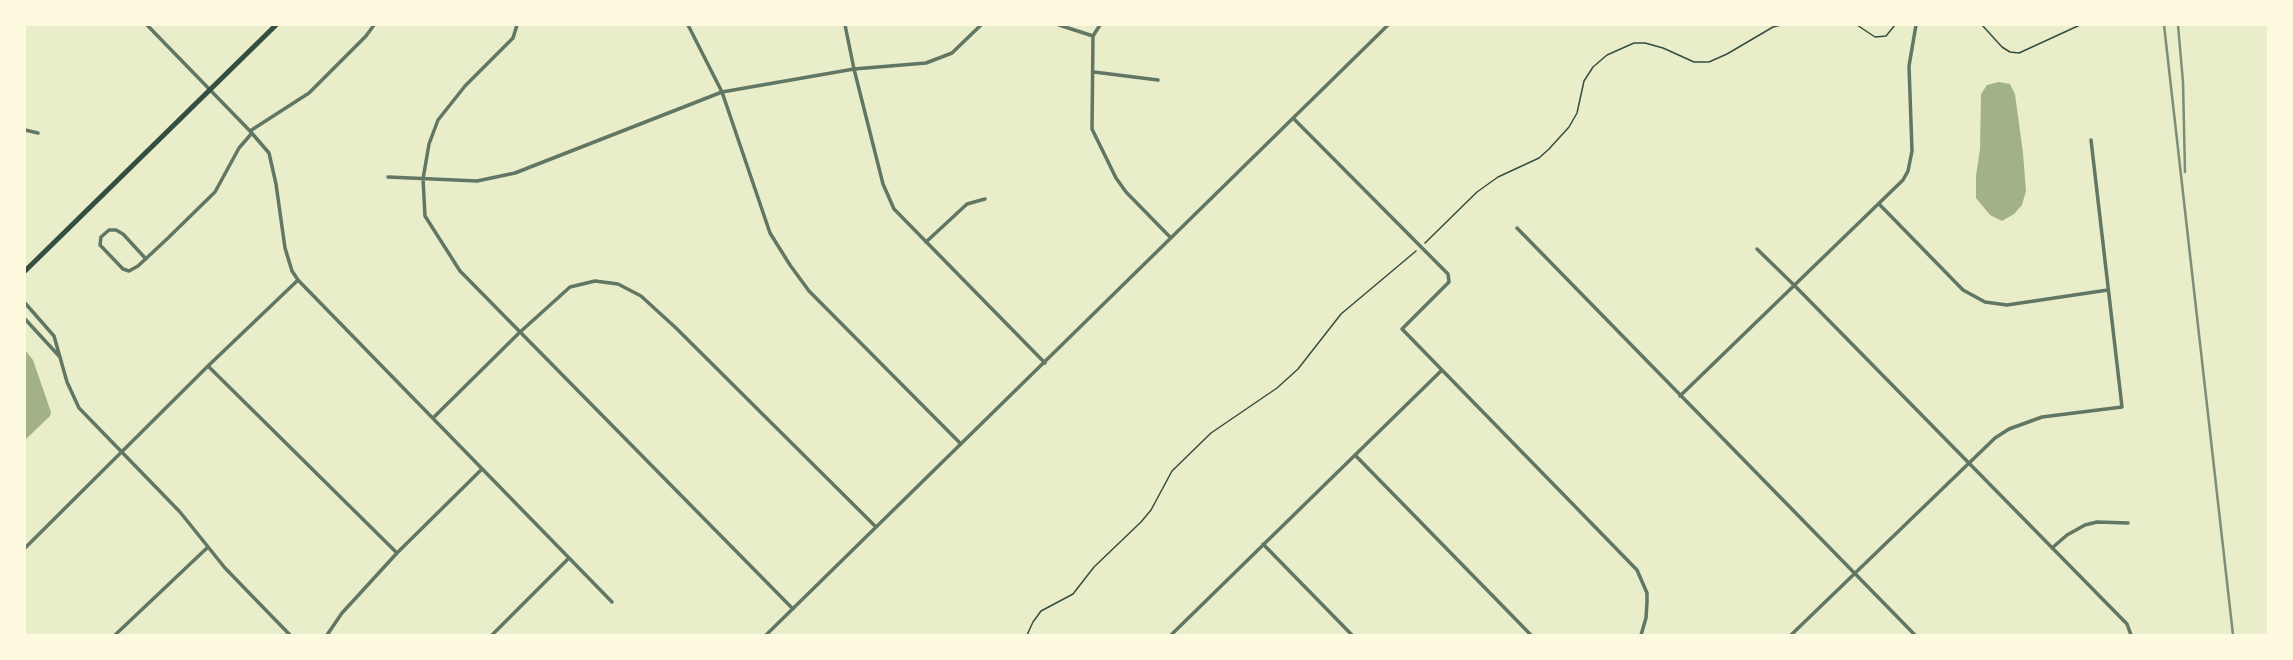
<!DOCTYPE html>
<style>
body{margin:0}
#map{position:relative;width:2293px;height:660px;overflow:hidden;background:#e9edc9;font-family:"Fira Sans Condensed",sans-serif}
canvas{display:block}
.frame{position:absolute;inset:0;border:26px solid #fefae0;pointer-events:none}
</style>
<div id="map">
<canvas width="2293" height="660"></canvas>
<div class="frame"></div>
</div>
<script>
const context = document.querySelector('canvas').getContext('2d');
context.lineJoin = 'round';
function fillPath(path, color) { context.fillStyle = color; context.fill(path, 'evenodd'); }
const toPath = rows => new Path2D(rows.map(r => 'M' + r).join(''));
function stroke(path, color, width, dash) { context.strokeStyle = color; context.lineWidth = width; context.lineCap = dash ? 'butt' : 'round'; context.setLineDash(dash || []); context.stroke(path); }
fillPath(toPath([
 [1999,82,2010,84,2015,94,2023,153,2026,191,2022,205,2014,214,2002,221,1990,215,1976,198,1976,176,1980,149,1981,94,1987,85],
 [25,350,33,360,51,412,50,416,25,440]
]), '#a3b18a');
stroke(toPath([
 [1857,25,1875,37,1886,36,1895,25],
 [1982,25,2002,47,2010,52,2019,53,2080,25],
 [1425,243,1477,192,1498,177,1539,158,1549,149,1569,127,1577,113,1584,81,1593,67,1607,55,1634,43,1645,43,1663,48,1694,62,1709,62,1727,54,1773,27,1781,25],
 [1027,635,1033,622,1041,611,1073,594,1094,567,1141,522,1151,510,1172,471,1211,433,1277,388,1298,369,1341,314,1416,251]
]), '#344e41', 1.5);
stroke(toPath([
 [147,25,250,131,269,153,276,184,285,248,292,271,298,280,612,602],
 [517,25,513,38,465,86,438,120,429,144,423,179,425,216,460,271,793,609],
 [688,25,722,92,770,233,790,265,809,291,961,444],
 [845,25,854,69,883,184,894,209,1045,363],
 [1059,25,1093,36],
 [1093,36,1092,129,1116,178,1126,192,1171,238],
 [1093,36,1100,25],
 [1094,72,1158,80],
 [1293,118,1448,274,1449,282,1402,329,1637,570,1647,593,1647,602,1646,618,1641,635],
 [25,130,38,133],
 [250,131,309,93,366,36,374,25],
 [388,177,477,181,515,173,722,92,854,69,926,63,952,53,981,25],
 [1879,204,1963,290,1985,302,2007,305,2108,290],
 [1517,228,1915,635],
 [926,242,967,204,985,199],
 [1757,249,1795,286,2127,624,2131,635],
 [146,259,123,234,116,230,109,230,101,237,100,245,123,269,129,271,138,266,168,238,215,192,239,148,252,133],
 [25,303,54,336,67,382,79,408,180,512,225,568,290,635],
 [25,319,59,356],
 [208,366,397,553],
 [1680,396,1903,180,1908,171,1912,151,1909,66,1916,25],
 [433,418,519,333,570,287,595,281,618,284,641,296,676,328,876,527],
 [1355,455,1531,635],
 [1263,544,1352,635],
 [25,548,208,366,298,280],
 [2052,548,2067,535,2085,525,2097,522,2128,523],
 [115,635,208,547],
 [327,635,342,613,397,553,482,469],
 [492,635,569,558],
 [766,635,1388,25],
 [1171,635,1442,370],
 [1791,635,1995,438,2009,429,2042,417,2122,407,2091,140]
]), '#617663', 3.5);
stroke(toPath([
 [25,271,276,25]
]), '#344e41', 5);
stroke(toPath([
 [2164,25,2233,635],
 [2178,25,2183,82,2185,172]
]), '#7c8e77', 2.5);
</script>
